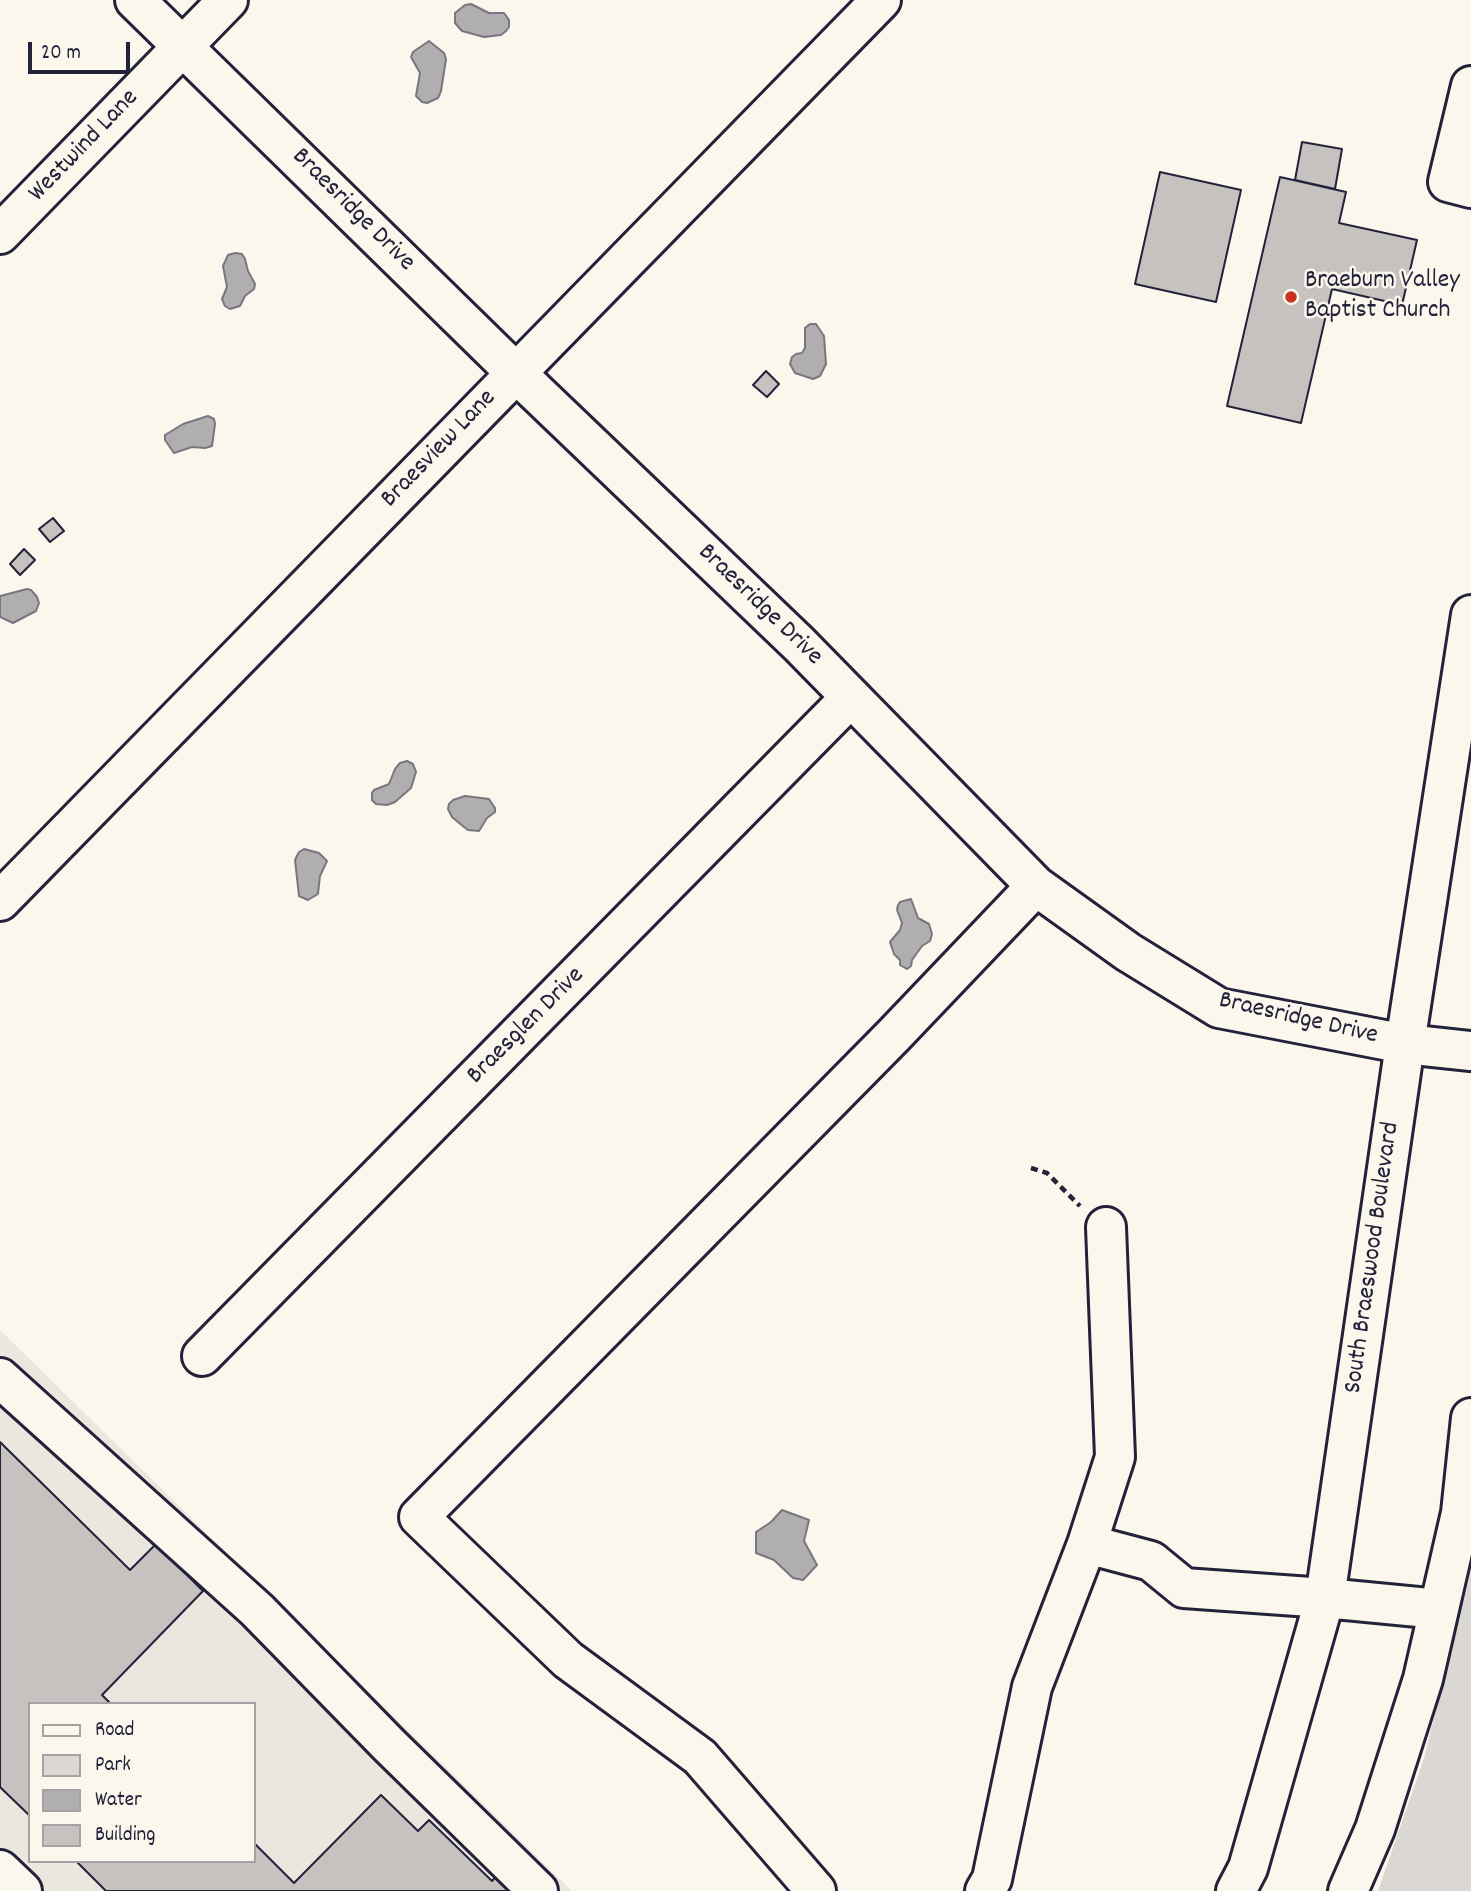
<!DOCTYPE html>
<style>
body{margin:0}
#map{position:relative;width:1471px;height:1891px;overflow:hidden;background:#fbf7ec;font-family:Dekko,sans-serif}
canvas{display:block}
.legend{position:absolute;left:28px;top:1702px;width:228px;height:161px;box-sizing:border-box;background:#fbf7ec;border:2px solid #a4a2a5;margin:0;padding:9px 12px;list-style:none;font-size:21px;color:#22223b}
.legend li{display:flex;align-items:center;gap:14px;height:35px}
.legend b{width:35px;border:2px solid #a4a2a5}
.scale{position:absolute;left:28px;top:42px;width:102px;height:32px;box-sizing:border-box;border:4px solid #22223b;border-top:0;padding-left:9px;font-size:21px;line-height:24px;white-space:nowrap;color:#22223b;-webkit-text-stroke:5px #fbf7ec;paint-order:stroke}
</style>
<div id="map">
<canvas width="1471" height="1891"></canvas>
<ul class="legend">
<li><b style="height:9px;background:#fbf7ec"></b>Road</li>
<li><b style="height:19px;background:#dbd8d3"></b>Park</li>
<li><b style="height:19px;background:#b1aeb0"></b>Water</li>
<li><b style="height:19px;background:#c6c2c0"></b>Building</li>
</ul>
<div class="scale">20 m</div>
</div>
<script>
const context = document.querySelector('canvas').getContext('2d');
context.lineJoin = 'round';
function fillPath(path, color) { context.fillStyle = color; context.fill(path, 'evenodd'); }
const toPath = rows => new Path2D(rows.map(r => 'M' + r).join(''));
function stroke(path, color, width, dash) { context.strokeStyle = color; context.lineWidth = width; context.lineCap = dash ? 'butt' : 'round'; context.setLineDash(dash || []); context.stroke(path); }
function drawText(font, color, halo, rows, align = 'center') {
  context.font = font + ' Dekko,sans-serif'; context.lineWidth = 5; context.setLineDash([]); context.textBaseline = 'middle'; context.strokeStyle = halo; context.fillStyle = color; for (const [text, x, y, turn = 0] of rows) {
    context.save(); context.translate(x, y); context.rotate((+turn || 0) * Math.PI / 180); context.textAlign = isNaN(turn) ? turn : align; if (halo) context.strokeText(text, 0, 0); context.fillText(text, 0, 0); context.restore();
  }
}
fillPath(toPath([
 [0,1330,284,1609,572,1891,0,1891],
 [30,1704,254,1704,254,1861,30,1861]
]), '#ebe7df');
fillPath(toPath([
 [1471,1570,1471,1891,1378,1891,1424,1758]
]), '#dbd8d3');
const water = toPath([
 [471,4,489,13,504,13,509,20,509,27,506,31,501,35,484,37,462,31,455,23,455,13,465,5,471,4],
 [429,41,444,53,446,59,441,91,438,98,427,103,422,102,416,96,420,73,411,57,413,52,429,41],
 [235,253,242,254,245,259,248,271,255,284,254,289,245,296,240,306,230,309,225,306,222,299,227,287,223,266,228,255,235,253],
 [810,324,816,324,824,336,826,364,820,376,813,379,795,373,790,364,792,357,796,354,802,353,805,348,805,328,810,324],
 [208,416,214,419,215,424,212,446,205,448,192,447,174,453,165,440,165,435,183,424,208,416],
 [27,589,31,590,37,597,39,603,36,611,13,623,0,617,0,596,27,589],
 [407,761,413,764,416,772,411,788,395,802,387,805,376,804,372,800,372,793,374,790,389,784,395,769,400,763,407,761],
 [465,796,489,799,495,808,495,812,487,818,479,831,468,830,464,827,452,817,448,809,449,804,453,800,465,796],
 [304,849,319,853,327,861,320,876,318,894,308,900,299,896,295,860,299,852,304,849],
 [911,899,918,918,929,924,932,934,930,941,922,946,912,960,911,966,907,969,900,965,900,960,894,954,890,942,900,930,902,923,897,910,898,905,900,902,911,899],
 [782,1510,809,1520,804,1541,817,1565,803,1580,793,1578,774,1560,756,1553,756,1532,771,1522,782,1510]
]);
fillPath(water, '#b1aeb0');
stroke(water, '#787681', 2);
const building = toPath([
 [1302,142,1342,149,1335,189,1295,180,1302,142],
 [1160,172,1241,190,1216,302,1135,284,1160,172],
 [1280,177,1346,192,1339,223,1417,240,1402,305,1332,289,1301,423,1227,406,1280,177],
 [766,371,779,384,767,397,753,385,766,371],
 [53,518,64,531,50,542,39,529,53,518],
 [24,549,35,560,20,575,10,564,24,549],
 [0,1442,130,1570,156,1544,203,1591,102,1695,111,1704,30,1704,30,1816,0,1787,0,1442],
 [381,1795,418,1831,429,1820,492,1881,500,1872,519,1891,106,1891,76,1861,254,1861,254,1843,294,1883,381,1795]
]);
fillPath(building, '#c6c2c0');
stroke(building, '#22223b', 2);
const minor = toPath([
 [135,0,516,373,799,644,1036,886,1128,952,1219,1008,1405,1044,1471,1051],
 [1471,86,1448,182,1471,188],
 [0,234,228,0],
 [0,901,881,0],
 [202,1356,851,697],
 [0,1378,257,1610,389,1745,538,1891],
 [1087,1544,1151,1561,1184,1588,1325,1598],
 [0,1870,22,1891],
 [816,1891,700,1757,568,1660,419,1517,894,1035,1036,886],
 [985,1891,992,1879,1032,1687,1087,1544,1115,1457,1106,1227]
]);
const major = toPath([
 [1325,1598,1439,1609],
 [1236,1891,1248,1868,1325,1598,1405,1044,1471,615],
 [1348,1891,1375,1829,1423,1679,1461,1513,1471,1418]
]);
stroke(minor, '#22223b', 44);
stroke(major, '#22223b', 44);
stroke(toPath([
 [1031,1168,1047,1173,1080,1206]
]), '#22223b', 4.5, [7, 5]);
stroke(minor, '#fbf7ec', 38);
stroke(major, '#fbf7ec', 38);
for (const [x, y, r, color] of [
 [1291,297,7,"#c8321e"]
]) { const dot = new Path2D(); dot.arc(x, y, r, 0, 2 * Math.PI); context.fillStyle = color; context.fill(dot); stroke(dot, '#fbf7ec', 2.5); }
drawText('26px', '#22223b', '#fbf7ec', [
 ["Westwind Lane",85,147,-46],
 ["Braesridge Drive",352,211,45],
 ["Braesview Lane",440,450,-46],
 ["Braesridge Drive",759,606,44],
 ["Braesridge Drive",1298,1020,13],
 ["Braesglen Drive",527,1027,-45],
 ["South Braeswood Boulevard",1374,1258,-82]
]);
drawText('26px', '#22223b', '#fbf7ec', [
 ["Braeburn Valley",1305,282],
 ["Baptist Church",1305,312]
], 'left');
</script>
